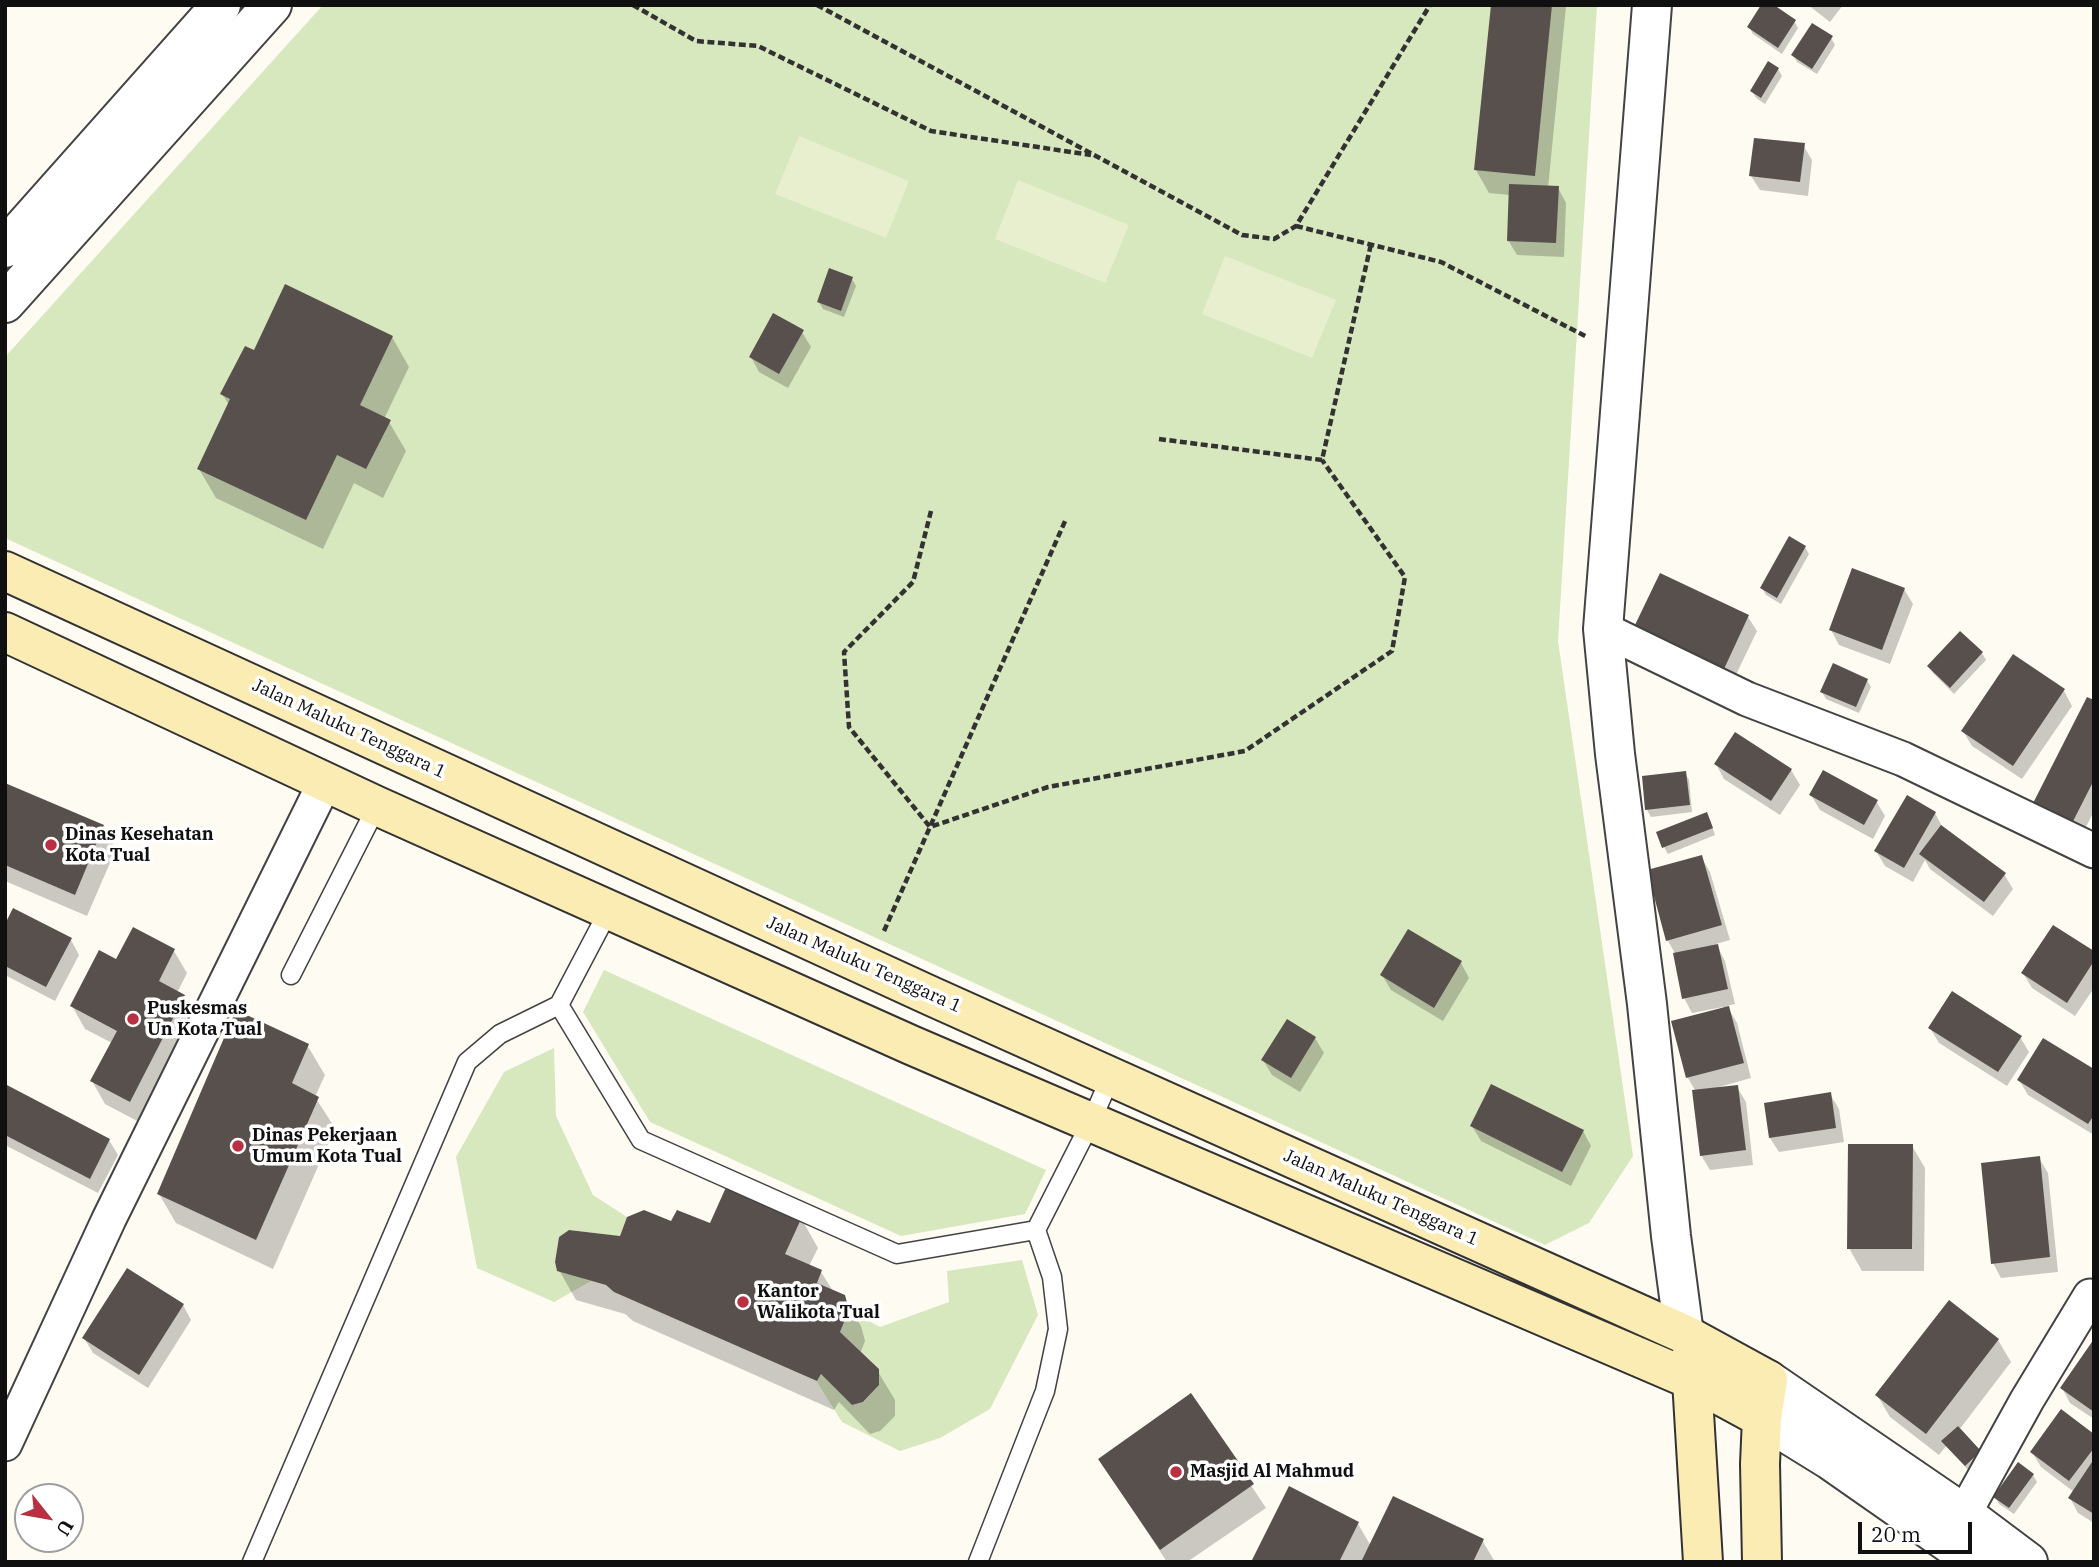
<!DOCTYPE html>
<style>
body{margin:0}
#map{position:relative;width:2099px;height:1567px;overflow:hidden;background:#fefbf3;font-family:"IBM Plex Serif",serif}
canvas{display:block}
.frame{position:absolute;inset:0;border:7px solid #101010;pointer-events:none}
.north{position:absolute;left:14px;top:1483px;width:70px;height:70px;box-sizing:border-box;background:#fff;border:2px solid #9f9f9f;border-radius:50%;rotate:121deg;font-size:19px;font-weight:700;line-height:28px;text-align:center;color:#101010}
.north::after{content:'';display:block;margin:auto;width:24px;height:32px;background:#b83042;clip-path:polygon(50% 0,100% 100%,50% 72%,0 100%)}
.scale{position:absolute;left:1858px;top:1522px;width:114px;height:32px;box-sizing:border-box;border:4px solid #101010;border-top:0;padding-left:9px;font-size:21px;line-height:24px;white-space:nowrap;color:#101010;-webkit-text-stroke:5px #fff;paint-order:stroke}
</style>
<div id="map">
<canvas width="2099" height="1567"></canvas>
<div class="frame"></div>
<div class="north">U</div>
<div class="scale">20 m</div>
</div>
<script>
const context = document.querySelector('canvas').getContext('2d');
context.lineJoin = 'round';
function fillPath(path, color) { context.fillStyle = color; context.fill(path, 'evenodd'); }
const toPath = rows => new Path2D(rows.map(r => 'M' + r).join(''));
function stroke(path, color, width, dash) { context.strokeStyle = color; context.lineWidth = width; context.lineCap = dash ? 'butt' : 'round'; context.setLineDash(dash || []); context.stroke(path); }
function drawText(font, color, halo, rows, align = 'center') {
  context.font = font + ' "IBM Plex Serif",serif'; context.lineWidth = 7; context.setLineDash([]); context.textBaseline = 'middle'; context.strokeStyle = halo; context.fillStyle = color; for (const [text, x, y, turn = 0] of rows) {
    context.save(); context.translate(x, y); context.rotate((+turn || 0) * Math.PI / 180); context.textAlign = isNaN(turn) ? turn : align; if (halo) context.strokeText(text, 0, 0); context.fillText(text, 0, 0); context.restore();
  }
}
fillPath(toPath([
 [323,5,1597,5,1558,641,1633,1156,1589,1223,1545,1245,5,538,5,357],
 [604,970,1046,1170,1025,1214,901,1236,650,1122,583,1012],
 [554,1048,556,1116,593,1195,627,1217,620,1236,569,1230,559,1237,555,1262,557,1270,591,1281,554,1302,477,1268,456,1157,504,1072],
 [1022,1260,1038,1315,990,1409,940,1438,900,1451,842,1422,817,1382,821,1374,852,1405,864,1402,879,1385,879,1369,840,1332,849,1310,880,1327,949,1302,947,1271]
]), '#d7e7be');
fillPath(toPath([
 [799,136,909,181,886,238,775,194],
 [1018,180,1129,225,1105,283,995,239],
 [1225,256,1336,300,1312,358,1202,314]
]), '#e7efcf');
fillPath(toPath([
 [1492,5,1566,6,1548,188,1558,188,1566,203,1564,257,1517,255,1508,240,1510,195,1489,193,1476,170],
 [1808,5,1843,5,1830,22],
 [1794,21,1798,28,1782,54,1753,34,1749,27],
 [1831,38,1835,45,1817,74,1797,62,1793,55],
 [1778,69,1782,76,1765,104,1756,98,1752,91],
 [1803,145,1812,160,1808,196,1760,190,1751,176],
 [852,279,856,286,844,317,823,309,819,302],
 [802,332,811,347,788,388,759,372,751,357],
 [392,337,409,367,384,419,389,422,406,451,383,498,354,483,323,549,216,498,199,469,229,405,222,394,254,352],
 [1805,547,1809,554,1781,604,1766,595,1762,588],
 [1904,589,1913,604,1890,664,1839,645,1831,630],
 [1748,617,1757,631,1732,683,1645,642],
 [1982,653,1986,660,1954,694,1933,673,1929,667],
 [1867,680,1871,687,1859,713,1826,699,1822,692],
 [2064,691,2072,706,2022,779,1972,746,1963,731],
 [2094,702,2094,811,2074,851,2028,817],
 [1736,734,1791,770,1800,785,1780,815,1724,779,1716,764],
 [1685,773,1689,780,1692,812,1651,817,1647,810],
 [5,785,103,827,116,849,87,916,5,881],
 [1811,795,1876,801,1885,816,1873,839,1820,810],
 [1935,813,1943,828,2004,874,2013,889,1993,916,1930,869,1925,860,1913,882,1885,866,1876,851],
 [1710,820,1715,835,1668,854,1664,847],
 [1701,857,1710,872,1730,940,1716,944,1725,961,1735,1004,1727,1006,1737,1023,1751,1078,1719,1087,1719,1089,1737,1087,1746,1102,1753,1165,1710,1170,1701,1155,1696,1092,1688,1078,1673,1022,1724,1010,1723,1007,1692,1013,1684,998,1676,955,1668,941,1649,872],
 [5,927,71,940,79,955,55,1001,5,975],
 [133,930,174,951,187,973,177,993,184,997,197,1019,143,1124,105,1104,92,1081,112,1043,85,1029,72,1006,117,961],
 [2094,953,2094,988,2075,1016,2032,988,2023,973],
 [1461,963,1469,978,1443,1021,1391,990,1382,975],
 [1930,1028,2020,1037,2029,1052,2007,1086,1939,1043],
 [1315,1038,1324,1053,1300,1092,1272,1075,1263,1060],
 [307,1045,325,1075,315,1097,335,1128,273,1269,176,1223,159,1194],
 [2094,1071,2094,1135,2028,1095,2019,1080],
 [5,1086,109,1140,118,1155,98,1193,5,1145],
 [1830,1094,1839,1109,1844,1142,1779,1152,1770,1138],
 [1472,1126,1583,1131,1591,1146,1571,1186,1481,1141],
 [1912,1146,1925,1168,1924,1271,1862,1271,1849,1248],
 [2039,1158,2048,1173,2058,1272,2001,1278,1993,1263],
 [801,1218,818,1248,809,1266,821,1272,833,1291,843,1296,861,1326,865,1341,860,1354,877,1370,895,1400,895,1416,880,1431,870,1434,839,1402,834,1410,633,1321,625,1314,576,1300,559,1270,621,1238,672,1224,711,1225],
 [183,1305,191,1320,148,1388,93,1353,84,1338],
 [1998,1340,2011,1362,1959,1430,1979,1452,1970,1472,1946,1446,1939,1455,1890,1417,1877,1395],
 [2094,1342,2094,1419,2070,1403,2062,1388],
 [1191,1395,1266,1508,1187,1562,1167,1562,1100,1460],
 [2094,1436,2094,1523,2078,1513,2070,1498,2074,1492,2041,1467,2032,1452],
 [2033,1475,2037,1482,2014,1514,1999,1504,1995,1497],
 [1358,1524,1371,1546,1482,1540,1495,1562,1252,1562]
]), '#0003');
fillPath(toPath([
 [1491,5,1552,5,1535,176,1474,170],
 [1761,5,1774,5,1796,20,1778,48,1747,27],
 [1812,23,1833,36,1812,69,1791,55],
 [1768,61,1779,68,1761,98,1750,91],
 [1754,138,1805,143,1800,182,1749,176],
 [1509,184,1559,186,1556,243,1507,241],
 [829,268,853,277,841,311,817,302],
 [285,284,393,336,360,405,391,420,366,469,337,455,306,520,197,469,230,399,220,394,245,346,254,350],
 [773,313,804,330,779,374,749,357],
 [1789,536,1806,546,1777,598,1760,588],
 [1852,568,1905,588,1882,650,1829,630],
 [1660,573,1749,615,1724,669,1634,627],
 [1960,631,1983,652,1950,688,1927,666],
 [2013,654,2065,689,2013,766,1961,731],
 [1833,663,1868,679,1856,707,1820,692],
 [2087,697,2094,700,2094,780,2065,837,2026,817],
 [1735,732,1792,769,1771,801,1714,764],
 [1823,770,1878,800,1864,825,1809,795],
 [1686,771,1690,805,1645,810,1642,776],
 [5,783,104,825,75,895,5,865],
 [1907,795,1936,812,1904,868,1874,851],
 [1707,812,1713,828,1662,848,1656,832],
 [1941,825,2006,873,1984,902,1919,854],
 [1702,855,1722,925,1666,941,1647,870],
 [13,908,72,938,46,987,5,966,5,924],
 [2053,925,2094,951,2094,961,2067,1003,2021,973],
 [133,927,175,949,159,981,185,995,130,1102,90,1081,117,1031,70,1006,99,950,116,959],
 [1408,929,1462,961,1434,1008,1380,975],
 [1718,944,1728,989,1682,999,1673,953],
 [1952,991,2022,1036,1998,1072,1928,1028],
 [1729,1006,1744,1063,1686,1078,1671,1021],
 [236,1010,309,1044,292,1083,319,1097,256,1240,157,1194],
 [1287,1019,1316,1037,1291,1078,1261,1060],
 [2043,1038,2094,1069,2094,1115,2088,1124,2017,1080],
 [5,1084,110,1139,90,1179,5,1135],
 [1491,1084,1584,1130,1562,1172,1470,1126],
 [1738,1085,1746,1150,1700,1156,1692,1090],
 [1831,1092,1836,1128,1769,1138,1764,1103],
 [1848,1144,1913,1144,1912,1249,1847,1249],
 [2040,1156,2050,1257,1991,1264,1981,1163],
 [727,1185,802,1217,785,1254,822,1270,817,1283,845,1295,849,1310,840,1332,879,1369,879,1385,863,1402,852,1405,821,1374,817,1381,614,1292,606,1285,557,1271,555,1262,559,1237,569,1230,620,1236,627,1217,644,1210,671,1221,677,1210,710,1223],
 [127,1268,184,1304,139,1375,82,1338],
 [1949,1300,1999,1339,1926,1434,1875,1395],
 [2094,1339,2094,1412,2060,1388],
 [1191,1393,1254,1484,1160,1550,1098,1459],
 [2061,1409,2094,1434,2094,1448,2069,1481,2030,1452],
 [1958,1426,1981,1451,1965,1466,1941,1441],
 [2094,1459,2094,1514,2068,1498],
 [2018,1462,2034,1474,2009,1508,1993,1497],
 [1289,1486,1359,1522,1339,1562,1251,1562],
 [1393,1496,1484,1539,1473,1562,1361,1562]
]), '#58504d');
const service = toPath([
 [291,975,377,806],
 [559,1005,641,1140,897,1254,1036,1230],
 [252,1562,467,1062,500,1034,559,1005,609,910],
 [978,1562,1045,1391,1058,1329,1052,1277,1036,1230,1091,1122,1111,1076]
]);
const minor = toPath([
 [1603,629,1747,699,1903,759,2094,851],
 [5,1444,109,1219,325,782],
 [1964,1514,2027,1400,2090,1296]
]);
const tertiary = toPath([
 [1652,5,1603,629,1615,754,1647,1004,1671,1236,1684,1334],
 [5,248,221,5],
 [5,303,272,5],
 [1768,1380,1964,1514,2028,1562],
 [1762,1418,1830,1460,1976,1562]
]);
const secondary = toPath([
 [5,571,931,996,1684,1334,1768,1380,1762,1418,1760,1464,1762,1562],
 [5,632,377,806,911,1045,1692,1380,1762,1418],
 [1689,1361,1692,1380,1703,1562]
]);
stroke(service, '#434343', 21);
stroke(minor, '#434343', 37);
stroke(tertiary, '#434343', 42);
stroke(secondary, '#323232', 42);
stroke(toPath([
 [633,5,696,41,758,46,931,131,1091,155],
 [817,5,1242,235,1274,239,1296,226,1430,5],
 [1296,226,1441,262,1587,337],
 [1159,439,1322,460,1371,244],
 [931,511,913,582,844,652,849,727,930,827,1048,787,1245,751,1392,651,1405,577,1322,460],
 [884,931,1066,519]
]), '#323232', 4.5, [7, 3.5]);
stroke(service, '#fff', 18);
stroke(minor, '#fff', 33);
stroke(tertiary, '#fff', 38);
stroke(secondary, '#faecb3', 38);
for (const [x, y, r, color] of [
 [51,845,7,"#b83042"],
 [133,1019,7,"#b83042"],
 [238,1146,7,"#b83042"],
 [743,1302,7,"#b83042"],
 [1176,1472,7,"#b83042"]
]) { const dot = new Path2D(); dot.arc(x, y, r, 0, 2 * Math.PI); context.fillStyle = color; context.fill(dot); stroke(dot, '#fff', 2.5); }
drawText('18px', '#101010', '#fff', [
 ["Jalan Maluku Tenggara 1",349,729,25],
 ["Jalan Maluku Tenggara 1",864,965,24],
 ["Jalan Maluku Tenggara 1",1381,1198,24]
]);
drawText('bold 18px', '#101010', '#fff', [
 ["Dinas Kesehatan",65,835],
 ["Kota Tual",65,856],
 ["Puskesmas",147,1009],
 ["Un Kota Tual",147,1030],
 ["Dinas Pekerjaan",252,1136],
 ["Umum Kota Tual",252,1157],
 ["Kantor",757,1292],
 ["Walikota Tual",757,1313],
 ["Masjid Al Mahmud",1190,1472]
], 'left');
</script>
